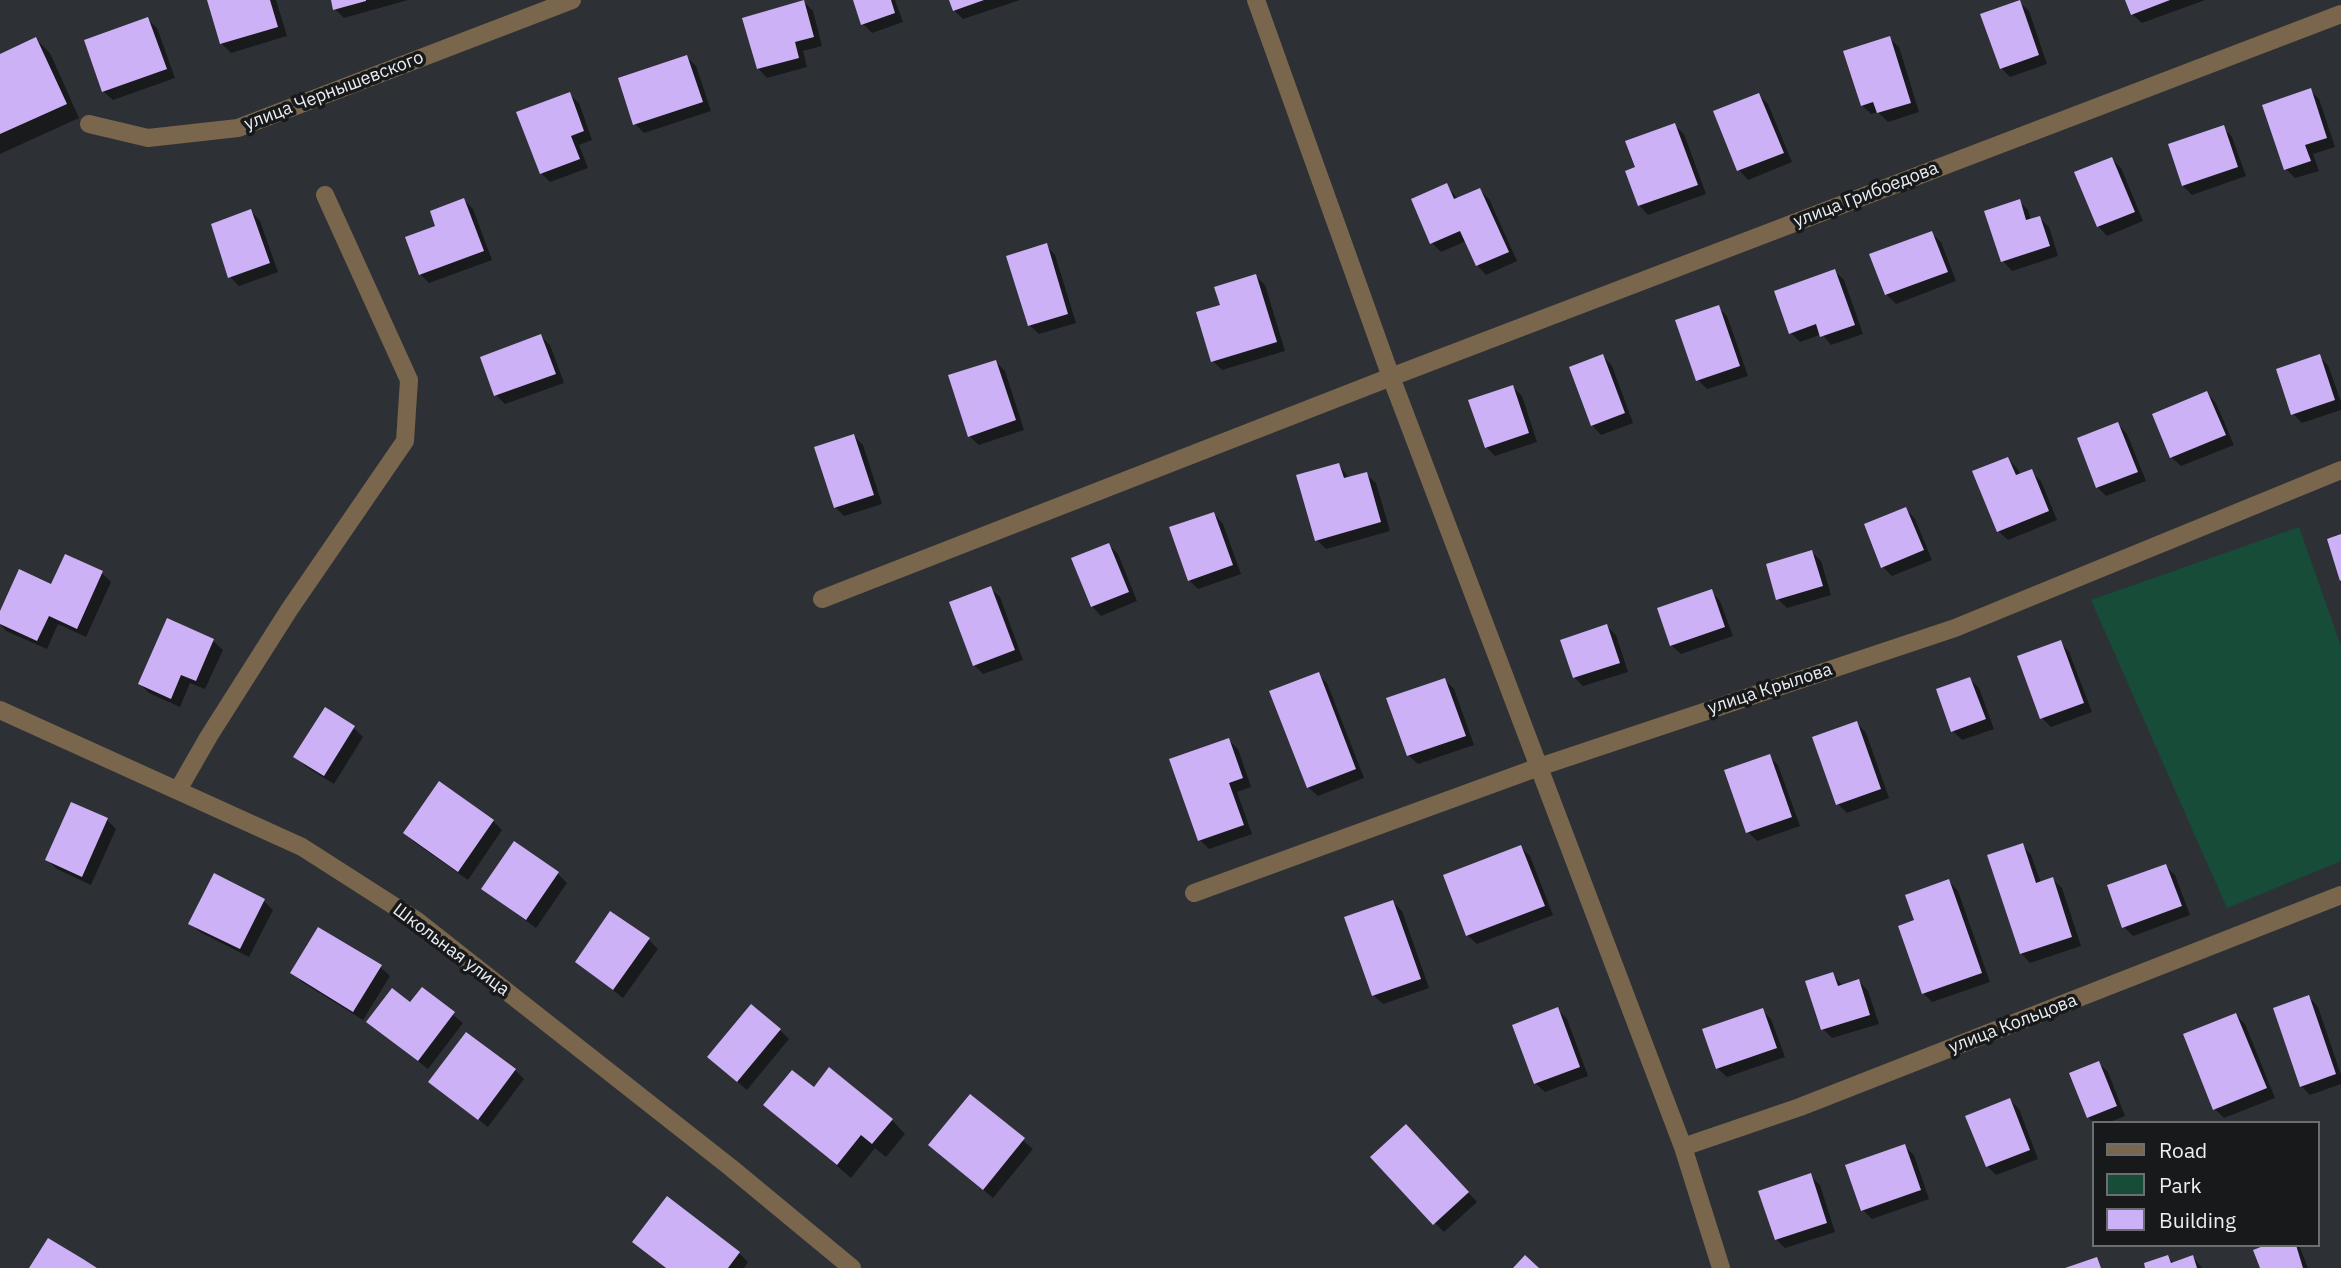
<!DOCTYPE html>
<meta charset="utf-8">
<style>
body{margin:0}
#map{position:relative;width:2341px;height:1268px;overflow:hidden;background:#2d3136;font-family:"IBM Plex Sans",sans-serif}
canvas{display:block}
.legend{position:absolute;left:2092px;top:1121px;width:228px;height:126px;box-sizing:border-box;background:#17191b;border:2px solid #6c6e71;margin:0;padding:9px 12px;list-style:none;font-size:21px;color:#ebeef1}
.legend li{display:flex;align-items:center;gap:14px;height:35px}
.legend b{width:35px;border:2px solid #6c6e71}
</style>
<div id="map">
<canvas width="2341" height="1268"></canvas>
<ul class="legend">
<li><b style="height:9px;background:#79664c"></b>Road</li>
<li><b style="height:19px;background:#164c38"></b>Park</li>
<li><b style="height:19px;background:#cdb1f6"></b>Building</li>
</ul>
</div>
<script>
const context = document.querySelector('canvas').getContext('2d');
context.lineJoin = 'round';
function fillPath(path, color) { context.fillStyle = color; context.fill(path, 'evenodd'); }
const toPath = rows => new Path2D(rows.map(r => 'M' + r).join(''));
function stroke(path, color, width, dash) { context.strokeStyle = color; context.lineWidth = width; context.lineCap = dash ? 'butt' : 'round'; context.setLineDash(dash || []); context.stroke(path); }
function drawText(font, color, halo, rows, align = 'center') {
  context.font = font + ' "IBM Plex Sans",sans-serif'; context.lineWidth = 7; context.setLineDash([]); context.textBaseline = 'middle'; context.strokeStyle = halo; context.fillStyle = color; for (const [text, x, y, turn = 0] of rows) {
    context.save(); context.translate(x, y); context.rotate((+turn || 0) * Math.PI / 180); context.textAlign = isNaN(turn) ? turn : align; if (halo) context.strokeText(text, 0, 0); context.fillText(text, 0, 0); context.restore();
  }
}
fillPath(toPath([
 [2299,527,2341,646,2341,861,2227,908,2091,600]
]), '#164c38');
fillPath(toPath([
 [208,0,276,0,287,36,231,53,221,43],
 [332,0,408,0,344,18,335,9],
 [854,0,895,0,903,22,872,33,863,24],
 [951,0,1020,0,963,19,954,10],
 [2127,0,2205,0,2142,23,2132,14],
 [804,2,813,11,822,46,803,51,807,67,767,78,758,68],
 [2019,2,2029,11,2047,64,2010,77,2001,68],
 [148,19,157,28,175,78,113,100,103,91],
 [1889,38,1899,47,1919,112,1888,122,1878,112,1871,114,1862,105],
 [36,39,50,53,79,118,0,154,0,56],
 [687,57,696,66,711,111,644,133,635,124],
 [2310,90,2319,99,2335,147,2313,154,2319,171,2295,178,2286,169],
 [569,94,579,103,592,140,579,145,588,168,550,182,541,173],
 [1759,95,1768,104,1792,162,1748,180,1739,170,1715,112],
 [1674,125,1684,134,1706,194,1648,215,1639,205],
 [2223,127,2232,137,2246,176,2192,195,2183,186],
 [2112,159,2121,168,2143,221,2107,236,2098,226],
 [1446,185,1458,199,1480,190,1489,199,1517,261,1486,275,1477,265,1466,241,1441,252,1432,243],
 [464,200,473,209,492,260,429,283,420,274,437,227],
 [2019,201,2028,210,2031,220,2040,218,2049,227,2058,256,2012,271,2003,261],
 [251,211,260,221,278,272,239,286,230,277],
 [1931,233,1941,242,1956,281,1896,304,1886,294,1872,255],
 [1046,245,1055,255,1076,323,1039,334,1029,325],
 [1835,271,1844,280,1863,334,1831,345,1822,334,1800,342,1791,333],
 [1256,276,1265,285,1285,351,1222,370,1213,361,1222,306],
 [1718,307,1727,316,1748,376,1707,389,1698,380],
 [541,336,550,345,564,383,505,404,496,395],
 [1603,356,1612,366,1633,423,1601,435,1592,425],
 [2319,356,2328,365,2341,402,2341,410,2302,423,2293,414],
 [996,362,1005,371,1024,430,979,445,969,436],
 [1513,387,1522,396,1537,442,1495,456,1486,447],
 [2207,393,2216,403,2234,445,2181,466,2171,457],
 [2118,424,2127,434,2146,481,2106,496,2097,487],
 [854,436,863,445,882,504,844,516,835,507],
 [2008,459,2017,468,2021,476,2031,471,2041,481,2057,520,2008,540,1998,531],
 [1339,465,1349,478,1366,474,1376,483,1390,531,1326,549,1317,540],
 [1906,509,1915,519,1932,560,1892,576,1883,567],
 [1214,514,1223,524,1241,574,1198,589,1189,580],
 [1109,545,1118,554,1137,601,1101,616,1092,606],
 [1812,552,1821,561,1831,595,1787,608,1778,599],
 [102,573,111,582,86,637,58,624,47,649,6,631,0,624,0,615,52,586],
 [990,588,1000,597,1023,660,983,674,974,665],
 [1711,591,1720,601,1733,636,1681,654,1671,645],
 [168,621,213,641,223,650,205,689,190,683,180,707,149,693,140,684],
 [1607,626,1616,635,1628,672,1583,686,1574,677],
 [2060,642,2069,652,2092,712,2051,727,2042,718],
 [1318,674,1327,683,1364,778,1318,796,1308,787],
 [1970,679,1979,688,1994,729,1962,740,1953,731],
 [1445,680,1454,689,1474,745,1418,764,1408,755],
 [1857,723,1866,733,1889,798,1847,813,1838,804],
 [354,728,363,737,334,784,305,766,296,756],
 [1229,740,1238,749,1251,787,1237,792,1252,834,1209,849,1200,840],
 [1769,756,1778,765,1800,826,1757,841,1748,832],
 [107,820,116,829,91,885,57,869,47,860],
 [493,821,502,830,468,880,414,842,405,833],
 [2022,845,2031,855,2041,883,2053,879,2062,888,2081,946,2030,963,2021,953],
 [1521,847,1530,856,1553,915,1477,944,1467,935],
 [2165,866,2175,875,2190,915,2133,936,2124,927],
 [558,874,567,883,536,928,493,897,484,888],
 [1949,881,1958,891,1990,982,1932,1002,1923,993,1916,921],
 [264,901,273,910,249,957,200,932,190,923],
 [1393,902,1402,911,1429,988,1383,1004,1373,995],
 [649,940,658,949,623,998,577,962],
 [380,967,390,976,363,1020,302,982,293,973],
 [1832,974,1843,986,1859,981,1868,991,1879,1024,1832,1038,1823,1029],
 [422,990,463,1023,428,1069,368,1022,410,1005],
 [2309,997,2318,1007,2341,1075,2341,1084,2310,1095,2301,1086],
 [1557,1009,1567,1019,1588,1076,1545,1092,1535,1083],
 [1762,1010,1771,1019,1785,1057,1727,1077,1717,1068],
 [2236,1015,2245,1024,2275,1098,2224,1118,2215,1109],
 [780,1030,789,1039,747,1090,718,1066],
 [2099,1063,2108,1072,2125,1116,2107,1123,2094,1123,2088,1117,2071,1074],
 [515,1070,524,1079,488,1127,430,1082],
 [814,1090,892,1120,905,1134,886,1157,875,1148,851,1178,766,1105],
 [970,1096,1033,1149,993,1198,930,1145],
 [2010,1100,2019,1109,2038,1159,1996,1175,1987,1166],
 [1415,1135,1477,1202,1444,1232,1435,1223],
 [1904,1146,1914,1155,1929,1199,1872,1219,1863,1210],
 [1810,1175,1820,1185,1835,1232,1785,1248,1776,1239],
 [668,1198,739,1253,748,1262,744,1268,666,1268,644,1251,635,1242],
 [2271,1245,2299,1245,2308,1268,2261,1268],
 [2167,1257,2175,1264,2193,1257,2202,1268,2147,1268]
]), '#0007');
fillPath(toPath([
 [207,0,270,0,278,27,220,44],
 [331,0,366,0,366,1,333,10],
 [804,0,814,37,795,42,799,58,757,69,742,18],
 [853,0,891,0,895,13,861,25],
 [949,0,984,0,953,11],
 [2020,0,2039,55,2000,69,1980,14],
 [2125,0,2170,0,2131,15],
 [148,17,167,69,102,92,84,40],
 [1890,36,1911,103,1877,113,1873,102,1861,106,1843,51],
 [36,37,67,104,0,134,0,54],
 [687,55,703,102,633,125,618,78],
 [2311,88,2327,138,2305,145,2311,161,2284,170,2262,105],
 [570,92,584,131,571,136,580,159,540,174,516,112],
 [1759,93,1784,153,1737,171,1713,111],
 [1675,123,1698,185,1638,206,1625,171,1635,167,1625,141],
 [2224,125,2238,167,2182,186,2168,144],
 [2112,157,2135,212,2097,227,2074,172],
 [1447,183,1454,199,1480,188,1509,252,1476,266,1460,231,1430,244,1411,199],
 [464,198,484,251,419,275,405,237,435,226,430,211],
 [2020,199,2026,220,2040,216,2050,246,2001,262,1984,211],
 [251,209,270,263,228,278,211,224],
 [1932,231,1948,272,1885,295,1869,254],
 [1047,243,1068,314,1028,326,1006,256],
 [1835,269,1855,325,1820,337,1816,324,1789,334,1774,291],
 [1256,274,1277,342,1211,362,1196,312,1220,305,1214,287],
 [1719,305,1740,366,1696,381,1675,320],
 [541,334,556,374,494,396,480,357],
 [1603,354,1625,413,1591,426,1569,367],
 [2320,354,2335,400,2291,415,2276,369],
 [996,360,1016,420,968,437,948,375],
 [1513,385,1529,433,1485,448,1468,400],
 [2207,391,2226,435,2170,458,2152,414],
 [2118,422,2138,472,2096,488,2077,438],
 [854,434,874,495,834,508,814,447],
 [2008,457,2016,475,2032,469,2049,511,1997,532,1972,471],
 [1339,463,1344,478,1367,472,1381,522,1315,541,1296,475],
 [1906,507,1924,550,1881,568,1864,524],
 [1214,512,1233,565,1188,581,1169,527],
 [2341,534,2341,580,2340,581,2327,539],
 [1109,543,1129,592,1091,607,1071,558],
 [1812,550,1823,586,1776,600,1766,564],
 [65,554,103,571,77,629,49,616,37,641,0,624,0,611,19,569,51,584],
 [991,586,1015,650,973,666,949,602],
 [1712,589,1725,627,1670,646,1657,608],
 [167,618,214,639,196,681,181,675,171,699,138,684],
 [1607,624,1620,663,1573,678,1560,640],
 [2061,640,2084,703,2040,719,2017,656],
 [1319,672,1356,769,1307,788,1269,691],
 [1970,677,1986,719,1951,732,1936,689],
 [1445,678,1466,736,1407,756,1386,698],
 [325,707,355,726,324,776,293,757],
 [1857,721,1881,789,1836,805,1812,737],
 [1229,738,1243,778,1229,783,1244,825,1198,841,1169,759],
 [1770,754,1792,817,1746,833,1724,770],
 [439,781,494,820,458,872,403,833],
 [71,802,108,818,82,877,45,860],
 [514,841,559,872,526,920,481,889],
 [2023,843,2036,883,2053,877,2072,937,2020,954,1987,855],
 [1521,845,1545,906,1466,936,1443,875],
 [2166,864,2182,906,2122,928,2107,885],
 [214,873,265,899,240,949,188,924],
 [1949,879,1982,973,1922,994,1898,926,1914,920,1905,895],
 [1393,900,1421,979,1372,996,1344,917],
 [610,911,650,938,613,990,575,962],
 [318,927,382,965,353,1012,290,973],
 [1833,972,1838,986,1859,979,1870,1015,1821,1030,1805,981],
 [422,987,455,1012,418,1061,366,1022,392,988,410,1002],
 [2309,995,2336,1074,2300,1087,2273,1008],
 [751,1004,781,1029,737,1082,707,1057],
 [1558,1007,1580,1067,1534,1084,1512,1025],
 [1763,1008,1777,1048,1716,1069,1702,1029],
 [2236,1013,2267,1088,2213,1110,2183,1034],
 [466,1032,516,1069,478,1120,428,1082],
 [2099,1061,2117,1106,2087,1118,2069,1073],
 [829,1067,893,1119,872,1144,861,1135,837,1165,763,1105,792,1070,814,1087],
 [970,1094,1025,1138,983,1190,928,1145],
 [2010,1098,2030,1150,1986,1167,1965,1116],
 [1406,1124,1469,1192,1433,1225,1370,1157],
 [1905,1144,1921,1190,1861,1211,1845,1165],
 [1811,1173,1827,1223,1775,1240,1758,1191],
 [667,1196,740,1252,728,1268,666,1268,632,1242],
 [48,1238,83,1259,97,1268,29,1268],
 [2266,1245,2296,1245,2303,1268,2260,1268,2253,1250],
 [1525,1255,1539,1268,1513,1268],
 [2168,1255,2171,1263,2193,1255,2197,1268,2145,1268,2144,1263],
 [2097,1257,2101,1268,2065,1268]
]), '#cdb1f6');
stroke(toPath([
 [1256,0,1391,377,1683,1147,1721,1268],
 [89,124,148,138,238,128,572,0],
 [822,599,1391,377,2341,14],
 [0,710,302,847,416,920,730,1167,852,1268],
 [178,790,209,736,289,610,405,441,409,380,325,195],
 [1194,893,1539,767,1955,628,2341,470],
 [1683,1147,1800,1107,2341,895]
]), '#79664c', 18);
drawText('18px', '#ebeef1', '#17191b', [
 ["улица Чернышевского",334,91,-21],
 ["улица Грибоедова",1866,195,-21],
 ["улица Крылова",1770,689,-18],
 ["Школьная улица",451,950,37],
 ["улица Кольцова",2013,1024,-21]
]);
</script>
